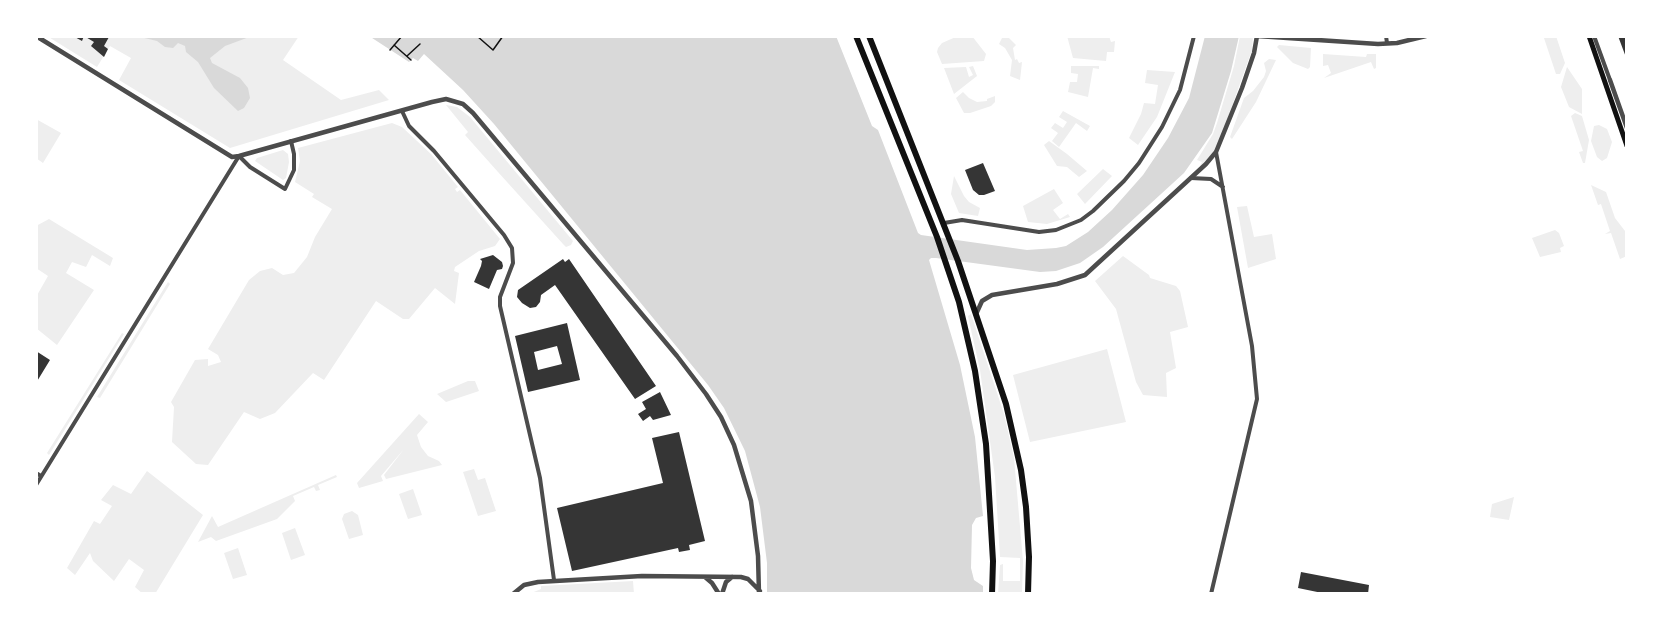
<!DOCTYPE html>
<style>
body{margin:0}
#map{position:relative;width:1663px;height:630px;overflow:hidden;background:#fff;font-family:"Work Sans",sans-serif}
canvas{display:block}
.frame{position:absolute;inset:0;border:38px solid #fff;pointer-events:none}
</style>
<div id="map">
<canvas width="1663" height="630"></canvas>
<div class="frame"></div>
</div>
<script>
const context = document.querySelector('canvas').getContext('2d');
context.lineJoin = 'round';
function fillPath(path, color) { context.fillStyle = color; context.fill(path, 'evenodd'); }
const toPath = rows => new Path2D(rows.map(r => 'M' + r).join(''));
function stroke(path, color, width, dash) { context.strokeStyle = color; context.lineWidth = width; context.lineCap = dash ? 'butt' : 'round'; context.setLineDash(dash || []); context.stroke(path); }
fillPath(toPath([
 [47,36,299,36,283,60,341,100,379,90,389,100,230,148,119,80,131,58,110,46,97,67],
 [958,36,972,36,986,54,984,61,942,64,937,52,938,48,942,43],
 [1003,36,1009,38,1016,45,1013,48,1015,60,1017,59,1019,63,1022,62,1020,80,1010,76,1012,60,1005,48,999,44],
 [1067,36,1109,36,1111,42,1115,41,1114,52,1107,52,1106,61,1073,58],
 [1240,36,1253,36,1252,50,1221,137,1211,157,1202,168,1200,166,1202,162,1197,160,1213,134,1217,123,1234,66],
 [1546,36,1556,36,1565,63,1560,74,1556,74,1544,38],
 [1279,45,1311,48,1310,67,1308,69,1293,63,1277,47],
 [1323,54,1366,57,1367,54,1376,54,1376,68,1374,69,1371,62,1324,78,1331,73,1328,65,1323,66],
 [1269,59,1276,60,1256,102,1232,139,1230,137,1244,98,1253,91,1264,77,1266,71,1264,63],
 [973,66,977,76,954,94,944,68,966,67,969,77,973,75,969,67],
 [1071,66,1099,66,1099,69,1093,68,1088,97,1068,92,1070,82,1077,82,1078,74,1071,73],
 [1567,67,1582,89,1582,114,1569,107,1561,87],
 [1147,70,1175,72,1157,117,1138,145,1129,138,1141,114,1144,103,1155,104,1158,85,1145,83],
 [963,92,969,98,977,102,987,101,987,99,995,96,995,102,991,106,970,113,964,113,956,98],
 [446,105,457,107,470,117,573,241,571,245,566,247,563,244,498,172,465,135,468,132],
 [1063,111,1090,126,1087,131,1076,123,1059,147,1052,141,1058,133,1051,128,1055,123,1063,128,1067,122,1059,117],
 [1575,113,1582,116,1589,140,1585,163,1583,163,1579,152,1583,151,1571,116],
 [36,119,61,133,43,163,36,158],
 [392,123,402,127,431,154,458,187,455,189,457,192,460,190,500,239,495,246,479,251,455,267,454,271,459,273,455,304,435,288,409,319,403,319,376,301,324,380,313,373,275,413,260,419,244,412,208,465,196,464,172,442,174,407,171,402,195,360,208,359,208,366,221,362,218,355,208,349,249,280,260,271,272,268,283,275,294,273,307,257,315,237,332,209,312,197,314,194,295,182,300,161,298,148],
 [1599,125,1607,129,1612,142,1607,158,1602,161,1597,157,1591,141,1594,126],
 [1049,141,1067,154,1087,171,1079,177,1067,167,1057,166,1044,145],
 [283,150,288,154,289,162,286,178,283,180,255,161,257,158],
 [1103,169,1112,176,1085,204,1077,194],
 [954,176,964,196,969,202,980,208,978,216,959,213,951,194],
 [1591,185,1606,192,1615,218,1625,231,1627,256,1620,259,1611,233,1605,234,1610,231,1601,204,1598,205],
 [1054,189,1063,203,1053,210,1060,219,1068,214,1070,217,1047,224,1028,222,1023,206],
 [1247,206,1254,237,1272,234,1276,259,1248,268,1237,207],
 [49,219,113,258,110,266,92,255,86,267,72,262,66,273,94,290,57,345,36,328,36,297,48,276,36,268,36,226],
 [1555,230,1559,233,1564,246,1560,248,1561,252,1540,257,1532,238],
 [1123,256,1149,275,1150,278,1176,286,1180,291,1188,327,1170,332,1176,368,1166,373,1167,397,1143,395,1136,382,1116,309,1095,281],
 [168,282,170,284,100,398,97,397],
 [971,314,1004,414,1014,458,1023,561,1022,594,998,594,1000,565,1003,564,1003,581,1020,581,1020,558,1000,557,995,477,980,370,968,316],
 [122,333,124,334,49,455,47,453],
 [1107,349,1126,422,1030,442,1013,375],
 [468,381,475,381,479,391,446,402,437,394],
 [419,414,428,422,417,435,421,447,428,456,439,461,442,465,386,479,384,475,404,449,381,476,383,481,359,488,357,483],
 [474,469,478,480,485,478,496,511,478,516,463,472],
 [147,471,203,515,155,594,143,594,135,587,144,570,129,559,114,581,93,561,90,553,75,575,67,568,94,521,100,524,112,506,101,500,113,485,131,494],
 [336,475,337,477,318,485,320,490,316,491,314,487,293,496,295,501,277,519,216,541,211,537,198,542,212,516,218,527],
 [413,489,422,515,408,519,399,494],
 [1514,497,1509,520,1490,517,1492,504],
 [352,511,358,515,363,535,349,539,342,519,344,514],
 [295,528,305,555,291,560,282,533],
 [238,548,247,575,233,579,224,553],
 [633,581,634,594,529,594,541,589,541,586]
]), '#eee');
fillPath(toPath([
 [136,36,210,36,212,38,252,36,225,46,210,58,212,63,240,78,248,88,250,98,244,108,238,111,214,88,198,62,186,52,185,46,178,43,173,48,165,47,157,41],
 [369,36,836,36,872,126,878,130,918,233,921,235,1027,250,1056,248,1066,246,1088,232,1112,210,1143,175,1168,138,1189,98,1205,36,1239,36,1231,71,1212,133,1184,173,1103,247,1080,263,1056,271,1040,272,936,258,931,258,929,260,960,365,975,437,983,516,976,518,972,525,971,568,974,580,983,586,983,594,767,594,767,563,760,507,745,451,724,408,708,385,494,124,463,90,424,54,418,61,413,58,409,62]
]), '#d9d9d9');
fillPath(toPath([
 [73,36,107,36,109,37,104,46,108,49,104,57,91,46,94,42,84,36,82,41],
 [1618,36,1627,36,1627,60],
 [983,163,995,191,984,195,979,195,973,190,965,170],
 [493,255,502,262,503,266,502,269,497,270,489,289,474,282,481,266,482,261,480,259],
 [563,259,565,262,569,259,656,386,635,399,555,285,541,295,540,302,536,307,530,308,522,303,517,297,518,290],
 [567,323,580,380,528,392,515,336],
 [557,346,562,364,538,370,534,352],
 [36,351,50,360,36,383],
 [660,392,671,415,653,420,650,416,643,421,638,414,646,409,642,402],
 [679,432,705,541,689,545,690,550,679,552,678,548,572,571,557,508,663,483,652,438],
 [1301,572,1369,585,1368,594,1327,594,1298,588]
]), '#353535');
stroke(toPath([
 [477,36,493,50,503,36],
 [394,45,411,60],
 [390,50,402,36],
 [407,56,420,44]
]), '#111', 1.5);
stroke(toPath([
 [1386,36,1387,43],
 [1594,36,1610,80],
 [402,111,409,126,434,151,504,235,512,248,513,263,500,297,500,306,540,478,554,580],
 [1191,178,1211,179,1223,187],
 [944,223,962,220,1039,232,1056,230,1081,220,1093,211,1124,181,1139,163,1162,127,1180,90,1194,36],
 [36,473,41,476],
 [36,485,239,156,250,167,285,189,294,170,294,154,291,141],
 [1211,594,1257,399,1252,346,1216,152]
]), '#4c4c4c', 4);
stroke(toPath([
 [36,36,232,157,239,156,432,102,446,99,463,104,473,113,677,356,706,394,721,417,734,445,751,501,758,556,759,594],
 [1257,36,1378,44,1397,43,1426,36],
 [1610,80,1627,128],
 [977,312,982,301,992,295,1057,284,1085,275,1206,164,1216,152,1242,88,1254,53,1257,36],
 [705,577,712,583,719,594],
 [513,594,524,585,538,582,642,576,741,577,748,579,760,591],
 [722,594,726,582,732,577]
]), '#4c4c4c', 4.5);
stroke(toPath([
 [1589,36,1627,146]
]), '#111', 5);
stroke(toPath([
 [856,36,937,237,959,302,975,371,986,444,993,561,992,594],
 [869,36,958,261,1006,404,1021,470,1026,507,1029,557,1028,594]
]), '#111', 6);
</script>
